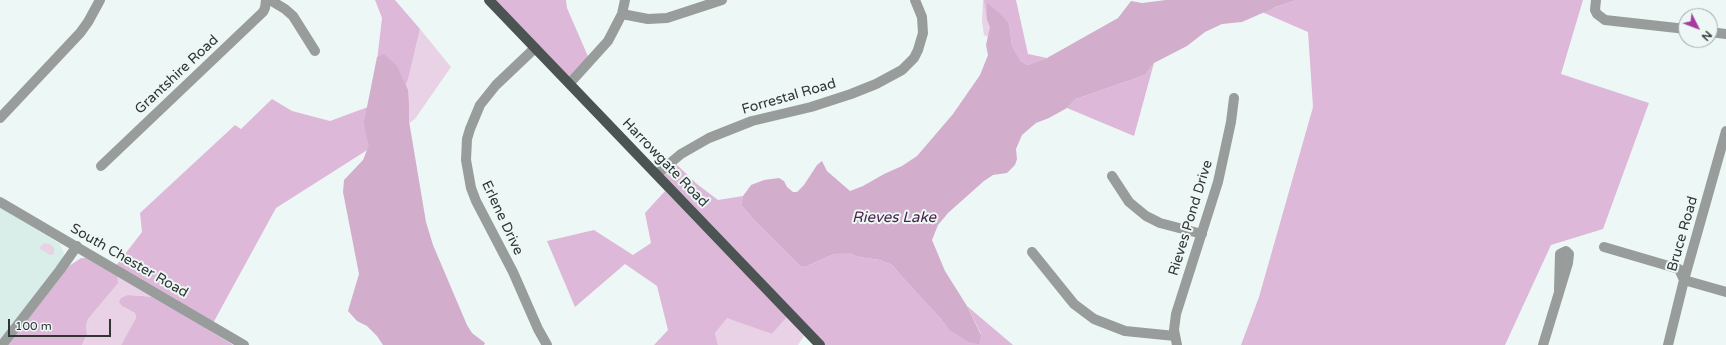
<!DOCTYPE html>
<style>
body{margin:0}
#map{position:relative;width:1726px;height:345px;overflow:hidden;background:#edf8f6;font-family:"Varela Round",sans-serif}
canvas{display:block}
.north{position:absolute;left:1678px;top:8px;width:40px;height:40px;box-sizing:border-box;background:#edf8f6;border:1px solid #a2aaa8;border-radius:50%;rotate:132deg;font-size:11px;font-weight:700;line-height:16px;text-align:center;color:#313534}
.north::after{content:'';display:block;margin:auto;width:14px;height:18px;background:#a63c9e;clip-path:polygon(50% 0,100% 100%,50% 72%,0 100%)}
.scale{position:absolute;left:8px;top:319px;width:103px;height:18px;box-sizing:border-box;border:2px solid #313534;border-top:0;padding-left:5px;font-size:12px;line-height:14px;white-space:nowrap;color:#313534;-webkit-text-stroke:3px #edf8f6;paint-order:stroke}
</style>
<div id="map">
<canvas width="1726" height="345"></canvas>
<div class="north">N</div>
<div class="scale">100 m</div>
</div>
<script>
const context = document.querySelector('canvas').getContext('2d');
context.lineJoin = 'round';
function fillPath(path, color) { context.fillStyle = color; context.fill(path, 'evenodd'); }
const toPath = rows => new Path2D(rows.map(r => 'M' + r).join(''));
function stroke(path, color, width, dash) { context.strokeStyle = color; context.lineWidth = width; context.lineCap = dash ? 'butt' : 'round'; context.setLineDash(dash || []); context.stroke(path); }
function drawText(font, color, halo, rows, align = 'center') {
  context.font = font + ' "Varela Round",sans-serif'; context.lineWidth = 4; context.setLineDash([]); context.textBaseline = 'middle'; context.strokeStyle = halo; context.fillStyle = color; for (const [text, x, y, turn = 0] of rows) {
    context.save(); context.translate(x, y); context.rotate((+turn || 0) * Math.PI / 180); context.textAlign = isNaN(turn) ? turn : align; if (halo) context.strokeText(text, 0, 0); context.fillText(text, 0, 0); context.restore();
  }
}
fillPath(toPath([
 [0,207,60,244,64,253,62,262,0,340]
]), '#d9ede9');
fillPath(toPath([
 [983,0,1004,0,1001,19,991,38,984,35,982,22],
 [420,29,451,67,415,119,399,130,398,97,408,80],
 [44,243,50,244,54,248,54,254,50,255,39,248],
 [117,276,155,297,128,295,122,306,135,313,136,318,121,345,82,345,87,334,86,326,88,319,117,283],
 [727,317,772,334,787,317,804,336,798,345,718,345,715,333]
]), '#ead2e6');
fillPath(toPath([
 [375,0,395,0,420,29,408,80,372,147,276,208,212,325,115,267,142,232,140,213,235,125,241,129,272,99,292,111,330,121,368,107,376,69,382,18],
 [489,0,566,0,567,8,590,61,570,83],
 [984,0,1016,0,1028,54,1047,58,1027,65,1021,61,1012,46,1009,23,987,4,987,20],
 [1297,0,1583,0,1561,74,1649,103,1603,229,1551,245,1505,345,1241,345,1259,297,1313,107,1308,32,1262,12],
 [1154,63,1134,136,1067,108,1076,99,1145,75],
 [673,161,697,184,718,200,743,196,741,205,756,222,800,266,805,267,834,254,851,252,859,257,880,260,892,265,903,278,941,319,948,329,981,334,967,306,1013,345,820,345,657,174],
 [665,191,787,317,772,334,727,318,715,333,718,345,654,345,668,330,657,286,625,264,575,307,547,241,594,230,633,255,651,243,645,213],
 [81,258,86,258,117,276,118,283,88,319,86,326,87,334,82,345,8,345,69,266],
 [128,295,155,297,233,345,121,345,136,318,135,313,122,306,119,302,121,298]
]), '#ddb8d8');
fillPath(toPath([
 [1166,0,1297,0,1276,7,1242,22,1222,24,1205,32,1187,46,1154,63,1145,75,1076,99,1067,108,1049,118,1036,123,1022,135,1016,149,1017,159,1015,165,1007,173,993,175,984,181,948,213,938,225,932,240,945,271,967,306,981,335,979,344,969,342,948,329,941,319,903,278,892,265,880,260,859,257,851,253,834,254,805,267,800,266,756,222,741,205,743,196,751,185,764,180,779,178,784,181,787,187,793,192,797,192,804,185,817,165,822,161,827,171,850,191,863,186,884,174,902,166,917,156,953,114,980,75,988,55,986,45,990,27,987,20,987,3,998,12,1009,23,1012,46,1021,61,1027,65,1047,58,1118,18,1131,1,1142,3],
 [384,54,397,66,408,90,409,105,409,121,426,222,433,245,467,325,472,333,485,343,484,345,383,345,377,336,367,326,357,321,348,311,359,274,343,192,344,180,363,160,369,145,366,135,364,122,377,57]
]), '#d2adcc');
stroke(toPath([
 [270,0,285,9,293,16,315,51],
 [1596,0,1595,10,1597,14,1605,20,1686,29],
 [622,14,648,19,667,18,722,0],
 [1710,32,1726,34],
 [535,48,496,85,480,105,470,129,467,139,466,160,471,188,476,201,513,272,538,329,547,345],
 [570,83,608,41,622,14,625,0],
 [0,118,80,33,88,22,100,0],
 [101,166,263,12,265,8,266,0],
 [657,174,681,154,709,138,752,121,811,107,851,94,876,84,902,70,914,58,918,50,923,33,922,17,915,0],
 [1112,176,1129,202,1146,216,1160,223,1202,234],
 [0,202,244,345],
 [1604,247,1679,269,1684,280,1726,292],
 [1032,252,1074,304,1094,319,1125,331,1175,336],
 [2,345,60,270,77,246],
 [1177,345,1174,330,1176,314,1218,182,1231,122,1234,98],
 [1543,345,1568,263,1569,254,1566,251,1560,254,1559,290],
 [1668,345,1684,280,1726,131]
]), '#989c9b', 10);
stroke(toPath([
 [489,0,820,345]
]), '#4c5453', 10);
drawText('14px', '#313534', '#edf8f6', [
 ["Grantshire Road",177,75,-43],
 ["Forrestal Road",789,97,-16],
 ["Harrowgate Road",665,163,46],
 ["Erlene Drive",502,218,65],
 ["Rieves Pond Drive",1191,218,-73],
 ["Bruce Road",1683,234,-74],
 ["South Chester Road",129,261,30]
]);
drawText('italic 15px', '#4e214a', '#edf8f6', [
 ["Rieves Lake",894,218]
]);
</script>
